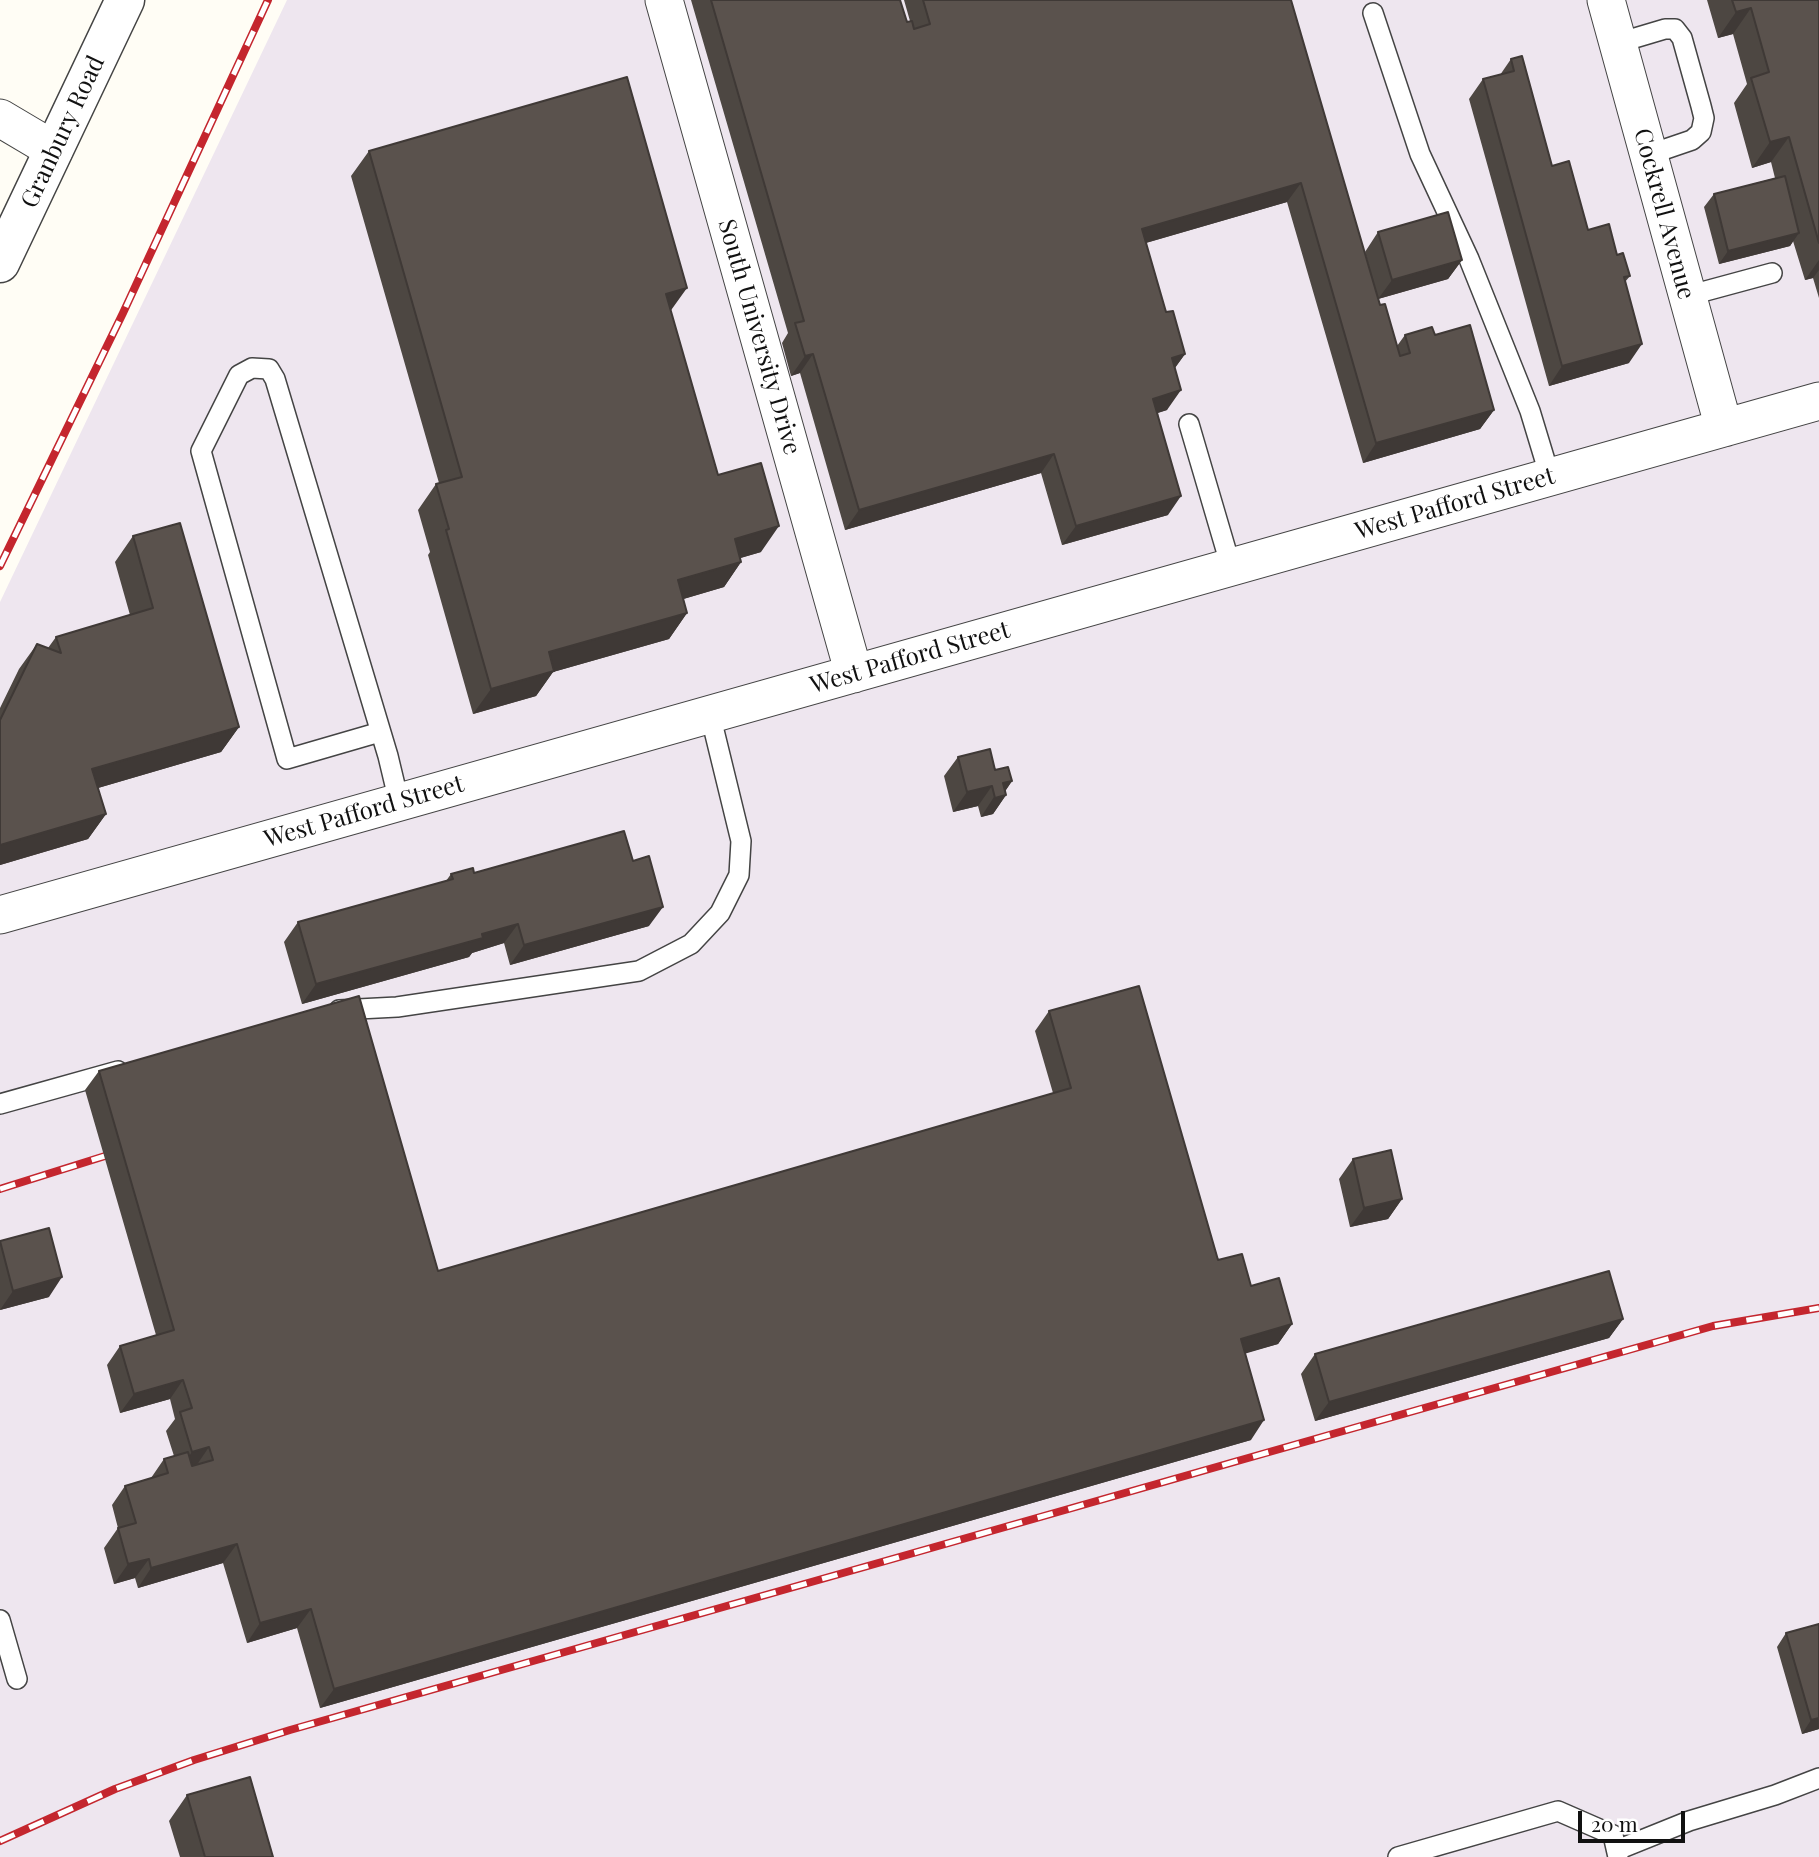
<!DOCTYPE html>
<style>
body{margin:0}
#map{position:relative;width:1819px;height:1857px;overflow:hidden;background:#fffdf5;font-family:"Playfair Display",serif}
canvas{display:block}
.scale{position:absolute;left:1578px;top:1811px;width:107px;height:32px;box-sizing:border-box;border:4px solid #111;border-top:0;padding-left:9px;font-size:21px;line-height:24px;white-space:nowrap;color:#111;-webkit-text-stroke:5px #fff;paint-order:stroke}
</style>
<div id="map">
<canvas width="1819" height="1857"></canvas>
<div class="scale">20 m</div>
</div>
<script>
const context = document.querySelector('canvas').getContext('2d');
context.lineJoin = 'round';
function fillPath(path, color) { context.fillStyle = color; context.fill(path, 'evenodd'); }
const toPath = rows => new Path2D(rows.map(r => 'M' + r).join(''));
function stroke(path, color, width, dash) { context.strokeStyle = color; context.lineWidth = width; context.lineCap = dash ? 'butt' : 'round'; context.setLineDash(dash || []); context.stroke(path); }
function drawText(font, color, halo, rows, align = 'center') {
  context.font = font + ' "Playfair Display",serif'; context.lineWidth = 7; context.setLineDash([]); context.textBaseline = 'middle'; context.strokeStyle = halo; context.fillStyle = color; for (const [text, x, y, turn = 0] of rows) {
    context.save(); context.translate(x, y); context.rotate((+turn || 0) * Math.PI / 180); context.textAlign = isNaN(turn) ? turn : align; if (halo) context.strokeText(text, 0, 0); context.fillText(text, 0, 0); context.restore();
  }
}
fillPath(toPath([
 [287,0,1819,0,1819,1857,0,1857,0,602]
]), '#eee6ef');
const service = toPath([
 [1373,13,1420,154,1469,259,1530,411,1550,477],
 [1618,43,1665,29,1675,29,1682,38,1701,106,1704,118,1701,132,1692,140,1648,155],
 [1687,296,1772,273],
 [1189,424,1231,567],
 [380,732,287,759,201,451,239,375,252,368,269,369,275,379,388,756,399,802],
 [339,1010,397,1007,639,971,691,944,720,913,739,875,741,841,710,714],
 [0,1104,118,1071],
 [0,1620,17,1679],
 [1617,1850,1689,1821,1775,1795,1819,1778],
 [1398,1857,1558,1811,1613,1835,1618,1857]
]);
const minor = toPath([
 [664,0,854,674],
 [1606,0,1724,428],
 [0,118,54,150],
 [0,915,1819,401]
]);
const tertiary = toPath([
 [0,263,125,0]
]);
stroke(service, '#444', 22);
stroke(minor, '#444', 39);
stroke(tertiary, '#444', 41);
stroke(service, '#fff', 19);
stroke(minor, '#fff', 37);
stroke(tertiary, '#fff', 38);
const rail = toPath([
 [0,566,123,313,268,0],
 [0,1189,105,1156],
 [0,1841,115,1789,194,1760,290,1730,1713,1326,1819,1308]
]);
stroke(rail, '#c4262e', 8);
stroke(rail, '#fff', 5, [16]);
fillPath(toPath([
 [691,0,900,0,907,22,910,21,904,0,1291,0,1380,305,1397,346,1405,335,1435,335,1494,410,1480,429,1363,463,1287,202,1146,243,1166,312,1185,354,1175,368,1167,410,1158,413,1168,515,1062,545,1041,473,845,530,800,373,791,376,782,343,788,333],
 [1707,0,1819,0,1819,298,1813,278,1805,280,1793,241,1790,246,1719,264,1704,207,1714,194,1775,178,1771,162,1752,168,1734,103,1747,84,1733,34,1718,38],
 [1511,59,1552,166,1588,230,1617,255,1630,276,1625,282,1629,363,1549,386,1469,99,1483,79,1500,75],
 [369,151,671,311,718,475,761,552,740,558,741,562,724,587,683,599,687,613,669,639,553,672,536,696,473,714,428,555,430,552,418,510,436,484,439,483,351,176],
 [1378,232,1462,260,1448,279,1378,299,1365,252],
 [133,536,239,727,221,752,98,788,106,814,88,839,0,865,0,708,19,669,37,644,48,648,56,637,130,615,115,562],
 [958,757,995,770,1012,781,1005,791,1006,795,993,814,981,817,978,806,953,812,944,776],
 [474,873,649,926,510,965,504,943,472,953,469,957,302,1004,284,942,298,922,446,881,451,874],
 [1049,1011,1218,1260,1251,1286,1292,1324,1278,1344,1245,1353,1251,1440,320,1708,297,1628,247,1643,223,1563,138,1588,135,1578,114,1584,104,1548,118,1528,112,1505,125,1486,151,1478,164,1459,174,1456,166,1431,175,1419,170,1399,120,1413,107,1365,120,1346,156,1335,85,1090,99,1071,438,1271,1053,1093,1035,1031],
 [1353,1159,1402,1199,1388,1219,1350,1227,1339,1179],
 [0,1241,49,1297,0,1310],
 [1623,1319,1609,1338,1315,1421,1301,1374,1315,1354],
 [1819,1624,1819,1729,1802,1734,1777,1647,1786,1633],
 [187,1795,273,1857,180,1857,169,1821]
]), '#4d4742');
fillPath(toPath([
 [1751,8,1733,34,1718,38,1736,12],
 [1789,137,1771,162,1752,168,1770,142],
 [1301,183,1287,202,1128,248,1142,229],
 [1799,233,1790,246,1719,264,1728,251],
 [1462,260,1448,279,1378,299,1392,280],
 [1819,260,1819,270,1813,278,1805,280],
 [687,288,669,313,666,294],
 [1642,344,1629,363,1549,386,1562,366],
 [813,354,800,373,791,376,805,356],
 [1185,354,1171,373,1172,358],
 [1181,390,1167,410,1140,418,1153,399],
 [1494,410,1480,429,1363,463,1376,443],
 [1054,454,1041,473,845,530,859,510],
 [1181,496,1168,515,1062,545,1076,526],
 [779,526,761,552,717,565,735,539],
 [741,562,724,587,660,606,678,580],
 [687,613,669,639,553,672,536,696,473,714,491,689,549,652],
 [239,727,221,752,74,795,92,769],
 [1012,781,1002,796,1006,795,993,814,981,817,1003,783],
 [992,786,978,806,953,812,967,792],
 [106,814,88,839,0,865,0,845],
 [663,907,649,926,510,965,524,945],
 [518,924,504,943,472,953,469,957,302,1004,316,984],
 [1402,1199,1388,1219,1350,1227,1364,1208],
 [62,1277,49,1297,0,1310,13,1291],
 [1623,1319,1609,1338,1315,1421,1329,1402],
 [1292,1324,1278,1344,1227,1359,1241,1339],
 [183,1380,170,1399,120,1413,134,1394],
 [1264,1420,1251,1440,320,1708,334,1689],
 [209,1447,196,1466,178,1471,192,1452],
 [237,1544,223,1563,138,1588,151,1568],
 [149,1559,135,1578,114,1584,128,1564],
 [311,1609,297,1628,247,1643,260,1623],
 [1819,1718,1819,1729,1802,1734,1811,1720]
]), '#3f3936');
const building = toPath([
 [711,0,900,0,907,22,912,21,914,29,930,24,923,0,1291,0,1380,305,1385,304,1400,356,1410,353,1405,335,1432,327,1435,335,1470,325,1494,410,1376,443,1301,183,1142,229,1166,312,1173,311,1185,354,1172,358,1181,390,1153,399,1181,496,1076,526,1054,454,859,510,813,354,805,356,795,323,804,321,711,0],
 [1732,0,1819,0,1819,243,1789,137,1770,142,1751,78,1769,72,1751,8,1736,12,1732,0],
 [1522,56,1552,166,1569,161,1588,230,1609,224,1617,255,1623,253,1630,276,1624,277,1642,344,1562,366,1483,79,1514,71,1511,59,1522,56],
 [627,77,687,288,666,294,718,475,761,463,779,526,735,539,741,562,678,580,687,613,549,652,554,671,491,689,446,530,449,529,436,484,462,477,369,151,627,77],
 [1785,176,1799,233,1728,251,1714,194,1785,176],
 [1448,212,1462,260,1392,280,1378,232,1448,212],
 [180,523,239,727,92,769,106,814,0,845,0,720,37,644,61,653,56,637,153,608,133,536,180,523],
 [990,749,995,770,1008,767,1012,781,1003,783,1006,795,995,798,992,786,967,792,958,757,990,749],
 [624,831,633,861,649,856,663,907,524,945,518,924,482,934,483,938,316,984,298,922,453,879,451,874,473,868,474,873,624,831],
 [1139,986,1218,1260,1242,1254,1251,1286,1279,1278,1292,1324,1241,1339,1264,1420,334,1689,311,1609,260,1623,237,1544,151,1568,149,1559,128,1564,118,1528,136,1523,125,1486,168,1473,164,1459,188,1452,192,1466,213,1460,209,1447,192,1452,180,1412,192,1408,183,1380,134,1394,120,1346,174,1330,99,1071,359,996,438,1271,1071,1088,1049,1011,1139,986],
 [1391,1150,1402,1199,1364,1208,1353,1159,1391,1150],
 [49,1228,62,1277,13,1291,0,1241,49,1228],
 [1609,1271,1623,1319,1329,1402,1315,1354,1609,1271],
 [1819,1624,1819,1718,1811,1720,1786,1633,1819,1624],
 [250,1777,273,1857,205,1857,187,1795,250,1777]
]);
fillPath(building, '#5a524d');
stroke(building, '#3f3936', 2);
drawText('24px', '#111', '#fff', [
 ["Granbury Road",63,132,-65],
 ["Cockrell Avenue",1664,214,75],
 ["South University Drive",759,337,74],
 ["West Pafford Street",1455,504,-16],
 ["West Pafford Street",910,658,-16],
 ["West Pafford Street",364,812,-16]
]);
</script>
